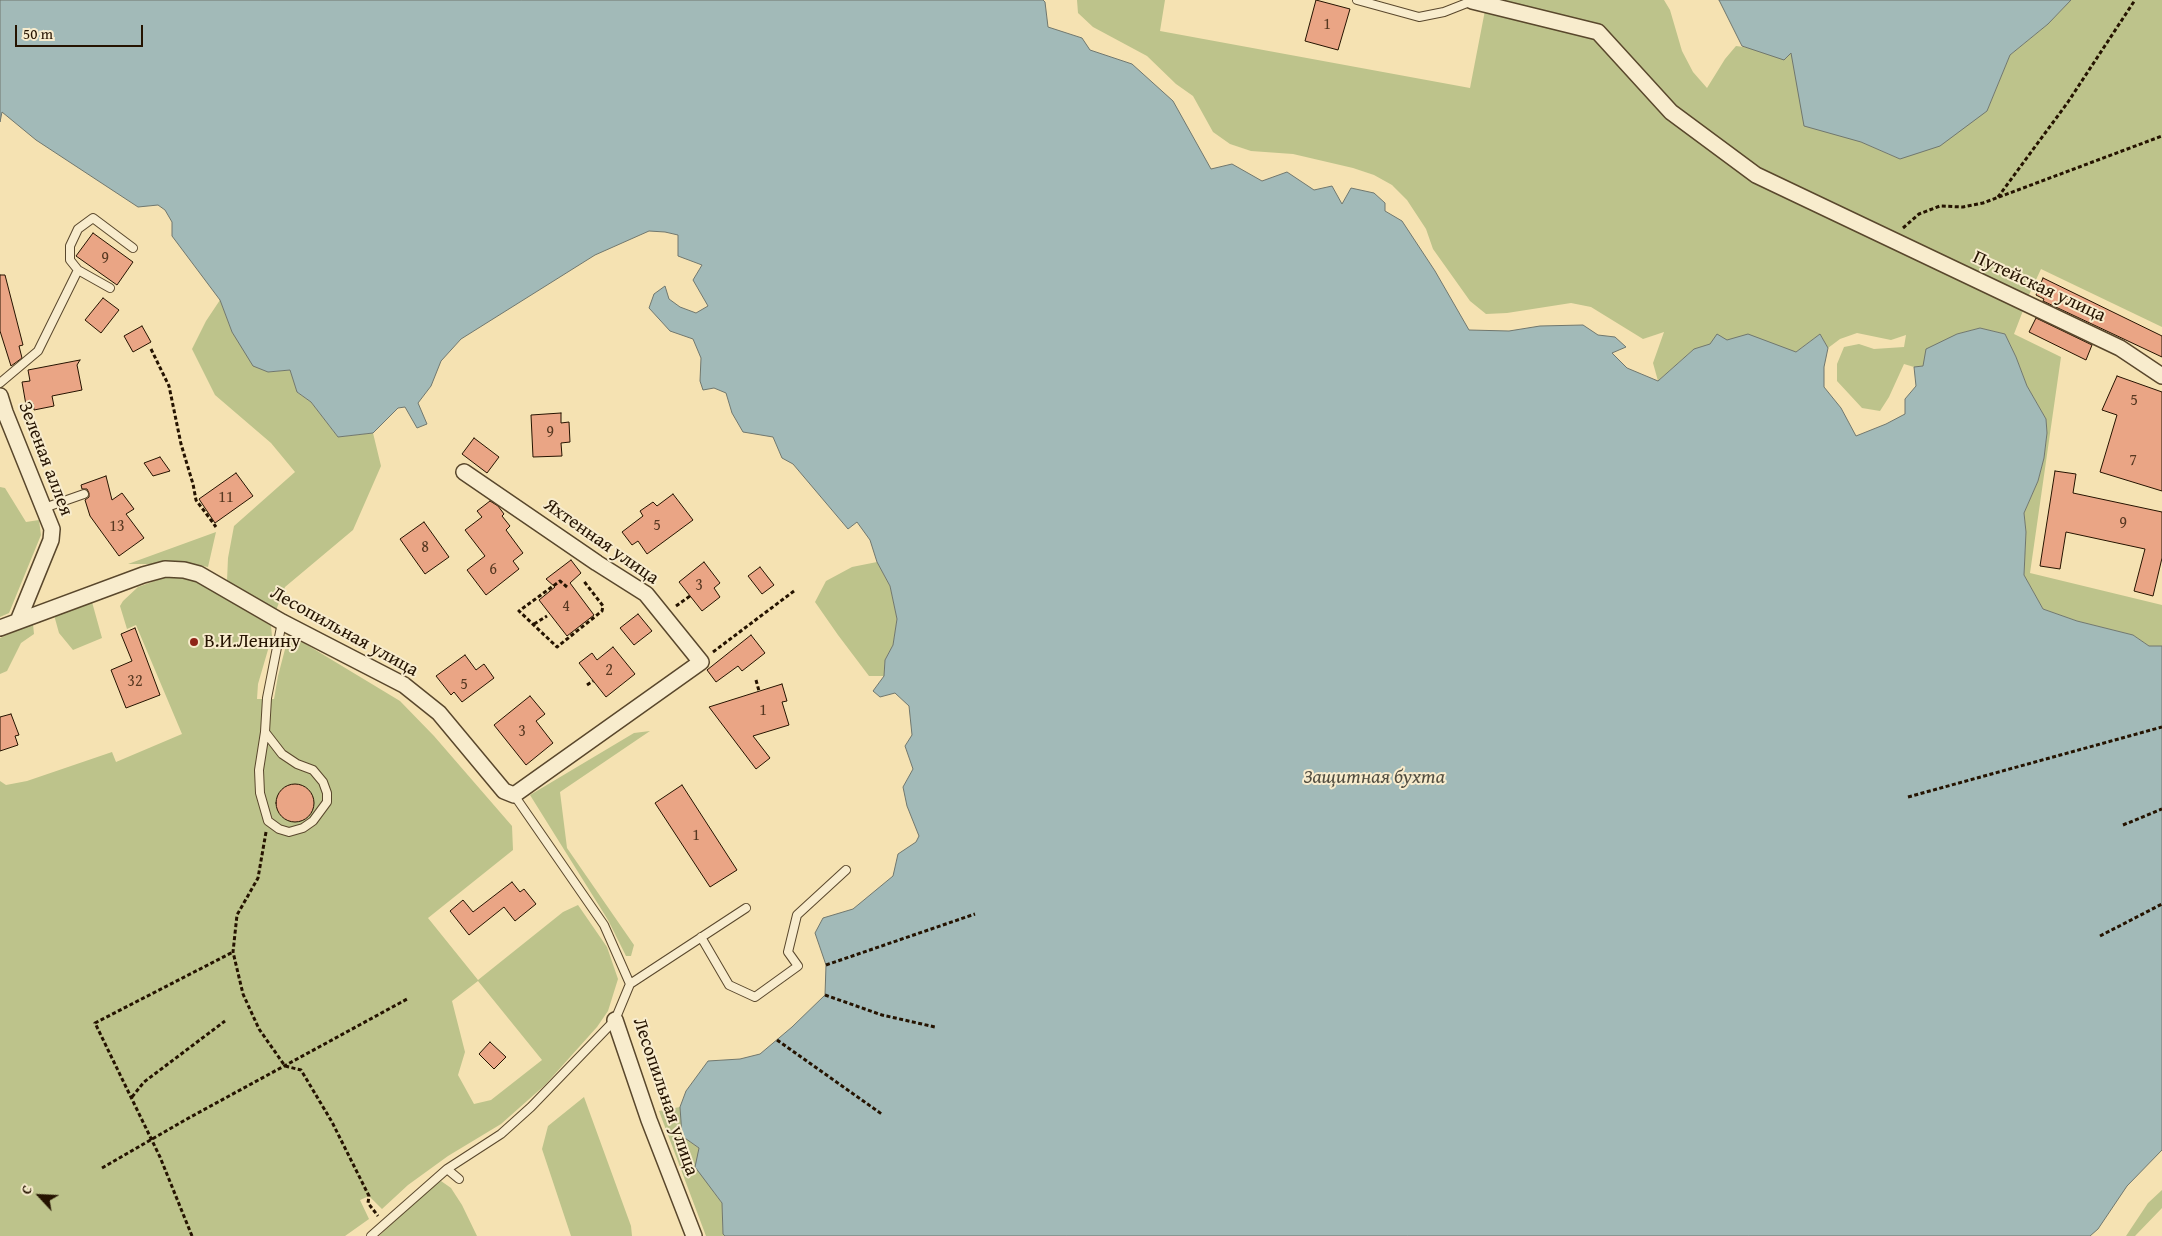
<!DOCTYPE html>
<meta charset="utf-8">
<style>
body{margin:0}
#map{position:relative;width:2162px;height:1236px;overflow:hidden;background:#f5e2b2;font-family:"Gentium Book Plus",serif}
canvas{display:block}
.north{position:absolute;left:15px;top:1171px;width:50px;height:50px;-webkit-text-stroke:4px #f8eccd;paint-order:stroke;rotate:295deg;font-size:14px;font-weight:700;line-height:20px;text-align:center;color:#251300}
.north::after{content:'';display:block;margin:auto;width:18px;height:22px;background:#251300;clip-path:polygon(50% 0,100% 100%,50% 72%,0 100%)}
.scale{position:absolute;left:15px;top:25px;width:128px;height:22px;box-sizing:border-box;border:2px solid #251300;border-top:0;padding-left:6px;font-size:15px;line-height:18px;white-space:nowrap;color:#251300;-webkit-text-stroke:4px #f8eccd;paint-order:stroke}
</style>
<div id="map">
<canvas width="2162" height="1236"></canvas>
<div class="north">С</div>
<div class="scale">50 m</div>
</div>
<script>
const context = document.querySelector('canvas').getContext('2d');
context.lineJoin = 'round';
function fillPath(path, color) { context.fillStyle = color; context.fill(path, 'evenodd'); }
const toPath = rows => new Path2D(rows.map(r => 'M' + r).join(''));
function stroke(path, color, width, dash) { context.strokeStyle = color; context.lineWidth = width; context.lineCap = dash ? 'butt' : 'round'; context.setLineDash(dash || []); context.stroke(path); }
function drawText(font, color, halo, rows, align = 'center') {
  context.font = font + ' "Gentium Book Plus",serif'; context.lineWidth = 4; context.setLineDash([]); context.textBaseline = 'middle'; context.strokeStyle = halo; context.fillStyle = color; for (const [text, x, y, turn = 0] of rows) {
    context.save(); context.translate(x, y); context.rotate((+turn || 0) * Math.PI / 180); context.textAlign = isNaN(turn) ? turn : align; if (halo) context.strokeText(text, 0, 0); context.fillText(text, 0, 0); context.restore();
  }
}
fillPath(toPath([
 [1077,0,1165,0,1160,31,1470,88,1487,0,1664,0,1670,10,1682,51,1693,72,1707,88,1725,59,1736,46,1791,53,1861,142,1900,159,1987,111,2010,55,2048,24,2071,0,2162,0,2162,327,2041,269,2028,297,1841,210,1827,217,2024,308,2014,334,2061,357,2030,573,2162,605,2162,646,2149,646,2133,635,2077,621,2043,609,2024,575,2026,532,2024,513,2038,481,2044,458,2047,433,2046,419,2027,386,2016,357,2005,334,1980,328,1957,334,1923,366,1914,367,1904,364,1889,397,1880,411,1862,408,1837,381,1837,364,1844,347,1859,344,1874,349,1904,347,1906,335,1891,340,1857,333,1840,339,1828,348,1820,334,1796,352,1727,340,1694,349,1658,381,1653,363,1664,332,1643,339,1591,307,1571,303,1507,313,1486,314,1470,301,1433,249,1426,229,1407,200,1392,185,1374,175,1353,168,1293,154,1251,151,1230,144,1213,132,1193,96,1176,84,1147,56,1093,27,1078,13],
 [220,300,232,332,268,372,290,370,297,392,311,402,338,437,373,433,381,466,353,530,285,587,275,613,227,581,228,558,234,526,295,472,271,443,215,395,192,349,206,321],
 [0,487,5,488,26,522,39,520,41,535,9,613,0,617],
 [216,532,208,567,193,564,128,564],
 [877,562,890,586,897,619,893,645,885,660,884,676,869,676,838,635,815,602,826,581,852,567],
 [166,577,193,579,271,626,272,636,258,684,257,699,274,699,278,676,289,634,400,701,434,736,512,826,513,850,428,918,478,980,563,912,578,905,607,947,618,979,608,1011,597,1027,545,1085,501,1124,448,1156,408,1185,382,1209,369,1196,360,1200,369,1219,345,1236,0,1236,0,781,6,785,27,781,112,752,116,762,182,734,136,625,127,629,120,606,123,601,138,587],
 [478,981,542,1060,491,1100,474,1104,458,1075,465,1052,452,1001],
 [92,602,102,638,73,650,59,633,54,615],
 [33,624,34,634,21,643,7,671,0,674,0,638],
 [650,731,560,792,567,848,634,945,631,956,626,956,608,920,530,795,634,733],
 [584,1097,631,1226,632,1236,571,1236,542,1149,548,1126],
 [680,1107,682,1136,699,1148,713,1191,722,1203,723,1233,725,1236,706,1236,659,1111],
 [441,1181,451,1188,462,1205,477,1236,379,1236,429,1189],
 [2162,1190,2162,1208,2135,1236,2126,1236,2148,1203]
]), '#bdc38b');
const water = toPath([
 [0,0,1043,0,1045,2,1048,27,1082,38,1090,50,1132,64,1173,101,1211,169,1232,164,1262,181,1287,172,1314,190,1332,186,1342,204,1351,188,1374,193,1385,203,1385,211,1402,221,1435,271,1469,330,1509,331,1540,326,1583,325,1598,335,1615,337,1626,347,1612,353,1627,368,1658,381,1694,349,1710,344,1717,334,1727,340,1748,334,1796,352,1820,334,1828,348,1824,367,1824,387,1841,408,1856,436,1886,424,1905,414,1905,399,1916,386,1914,367,1923,366,1926,349,1957,334,1980,328,2005,334,2016,357,2027,386,2046,419,2047,433,2044,458,2038,481,2024,513,2026,532,2024,575,2043,609,2077,621,2133,635,2149,646,2162,646,2162,1150,2127,1186,2098,1229,2090,1236,725,1236,723,1234,722,1203,695,1167,699,1148,682,1136,680,1107,686,1091,708,1061,740,1059,760,1054,792,1027,825,995,826,965,815,933,823,918,853,909,893,876,898,854,916,842,919,836,907,806,903,787,913,769,905,746,912,735,909,706,895,693,880,697,873,691,884,676,885,660,893,645,897,619,890,586,877,562,870,540,857,522,848,529,793,464,782,458,773,437,743,432,732,413,726,393,714,388,703,390,700,381,701,358,693,339,670,331,649,308,654,294,665,286,669,299,680,307,696,313,708,306,693,280,702,265,678,256,678,235,665,232,649,231,595,255,461,339,441,361,431,386,418,403,427,424,417,428,405,407,398,408,373,433,338,437,311,402,297,392,290,370,268,372,253,366,232,332,220,300,172,236,172,222,165,210,158,205,138,207,36,140,2,112,0,122,0,0],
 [1719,0,2071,0,2048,24,2010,55,1987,111,1940,146,1900,159,1861,142,1804,126,1791,53,1784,60,1742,46,1719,0]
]);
fillPath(water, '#a2bab8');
stroke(water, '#70776e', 1);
const building = toPath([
 [1316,0,1350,9,1338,50,1305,41,1316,0],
 [93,233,133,262,117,285,76,256,93,233],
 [0,275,5,275,23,345,19,346,22,358,11,366,0,331,0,275],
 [2043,278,2162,336,2162,357,2043,301,2044,299,2036,295,2043,278],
 [103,298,119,310,101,333,85,320,103,298],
 [2036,318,2092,345,2086,360,2029,332,2036,318],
 [142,326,151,342,133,352,124,336,142,326],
 [80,360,77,365,82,390,52,396,54,406,34,410,33,403,26,405,22,382,30,381,28,370,80,360],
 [2117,376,2162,392,2162,491,2100,472,2117,415,2102,410,2117,376],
 [561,413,561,423,569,422,570,442,561,443,562,456,533,457,531,415,561,413],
 [474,438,499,457,487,473,462,454,474,438],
 [160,457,170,471,153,476,144,463,160,457],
 [2055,471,2076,474,2073,493,2162,512,2162,558,2153,596,2134,591,2145,549,2066,532,2060,569,2040,566,2055,471],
 [236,473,253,496,215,523,199,499,236,473],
 [106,476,112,500,122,493,134,509,126,514,144,538,119,556,90,516,85,500,89,497,89,493,87,489,82,489,81,485,106,476],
 [673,494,693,520,647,554,638,541,632,545,622,532,643,516,640,511,653,502,657,506,673,494],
 [490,501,498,506,504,514,502,516,510,526,506,530,523,553,513,561,519,569,486,595,467,570,485,556,465,530,482,517,477,511,490,501],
 [424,522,449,557,425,574,400,539,424,522],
 [571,560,581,573,570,583,594,615,567,636,539,600,555,587,546,579,571,560],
 [704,562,720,583,714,588,720,597,702,611,679,582,704,562],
 [760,567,774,585,762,594,748,576,760,567],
 [638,614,652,631,634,645,620,628,638,614],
 [135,628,160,695,126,708,111,670,132,661,121,634,135,628],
 [751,635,765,653,742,671,738,666,716,682,707,670,751,635],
 [613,647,635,674,606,697,579,663,592,653,597,660,613,647],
 [465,655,476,670,484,664,494,678,462,702,454,692,451,695,436,676,465,655],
 [782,684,787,701,782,702,789,725,753,736,770,758,756,769,709,707,782,684],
 [530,696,545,714,536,721,553,743,526,765,494,725,530,696],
 [11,714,19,735,15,736,18,745,0,751,0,717,11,714],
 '276 803a19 19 0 1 1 38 0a19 19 0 1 1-38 0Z',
 [682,785,737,870,710,887,655,803,682,785],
 [512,882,520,892,524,889,536,904,515,921,504,907,469,935,450,911,463,900,473,912,512,882],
 [490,1042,506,1057,494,1069,479,1054,490,1042]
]);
fillPath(building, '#eaa585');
stroke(building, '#251300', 1);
const lane = toPath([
 [1357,0,1419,17,1444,12,1472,1],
 [110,288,78,270,70,260,70,246,78,229,93,218,133,248],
 [0,383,38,351,78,270],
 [44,508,84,494],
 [265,732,259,770,260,793,268,821,279,829,289,832,303,828,313,821,327,802,327,793,323,782,313,770,297,764,282,754,265,732,267,698,282,622],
 [701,937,729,985,755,997,798,966,788,952,797,915,846,870],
 [630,984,746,908],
 [447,1169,459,1179],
 [371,1236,447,1169,501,1134,531,1107,615,1020,630,984,604,925,514,795]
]);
const street = toPath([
 [1472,1,1598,32,1671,112,1756,175,2120,348,2162,376],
 [0,396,5,412,52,529,51,540,18,621],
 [0,628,143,575,165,569,184,570,199,574,282,622,404,685,439,713,504,791,514,795,701,662,646,594,597,563,464,472],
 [615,1020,649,1120,694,1236]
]);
stroke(lane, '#59472c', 10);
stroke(street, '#59472c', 18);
stroke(toPath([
 [1998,197,2068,102,2135,0],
 [1903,228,1919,214,1940,206,1963,207,1983,203,2162,136],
 [151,349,169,386,181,444,193,484,196,500,216,527],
 [567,587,560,581,519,611,557,647,602,611,603,606,583,580],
 [676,606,690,596],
 [534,624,547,616],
 [713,652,794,591],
 [756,680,759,691],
 [587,685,593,681],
 [1908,797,2162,727],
 [2123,825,2162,809],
 [266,832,258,878,237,915,233,952,243,994,259,1029,285,1066,301,1070,332,1122,369,1196,368,1203,378,1216],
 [2100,936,2162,904],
 [826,965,975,914],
 [825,995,882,1015,935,1027],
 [777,1040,883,1115],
 [132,1097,144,1082,225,1021],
 [102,1168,185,1120,409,998],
 [192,1236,160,1157,95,1023,233,952]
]), '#251300', 3, [4, 2.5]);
stroke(lane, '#f8eccd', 8);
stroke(street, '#f8eccd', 15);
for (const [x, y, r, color] of [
 [194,642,5,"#8f2418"]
]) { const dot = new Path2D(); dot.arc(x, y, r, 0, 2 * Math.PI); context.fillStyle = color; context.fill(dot); stroke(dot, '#f8eccd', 2); }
drawText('16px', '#563821', null, [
 ["1",1327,25],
 ["9",105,259],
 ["5",2134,401],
 ["9",550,433],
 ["7",2133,461],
 ["11",226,498],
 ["9",2123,524],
 ["5",657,526],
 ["13",117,527],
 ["8",425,548],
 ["6",493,570],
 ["3",699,586],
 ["4",566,607],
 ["2",609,671],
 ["32",135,682],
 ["5",464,685],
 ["1",763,711],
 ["3",522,732],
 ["1",696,836]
]);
drawText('19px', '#251300', '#f8eccd', [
 ["Путейская улица",2039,287,25],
 ["Зеленая аллея",45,459,69],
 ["Яхтенная улица",601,542,35],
 ["Лесопильная улица",344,632,29],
 ["Лесопильная улица",665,1097,71]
]);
drawText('19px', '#251300', '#f8eccd', [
 ["В.И.Ленину",204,642]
], 'left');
drawText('italic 20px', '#514d40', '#f8eccd', [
 ["Защитная бухта",1374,778]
]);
</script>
